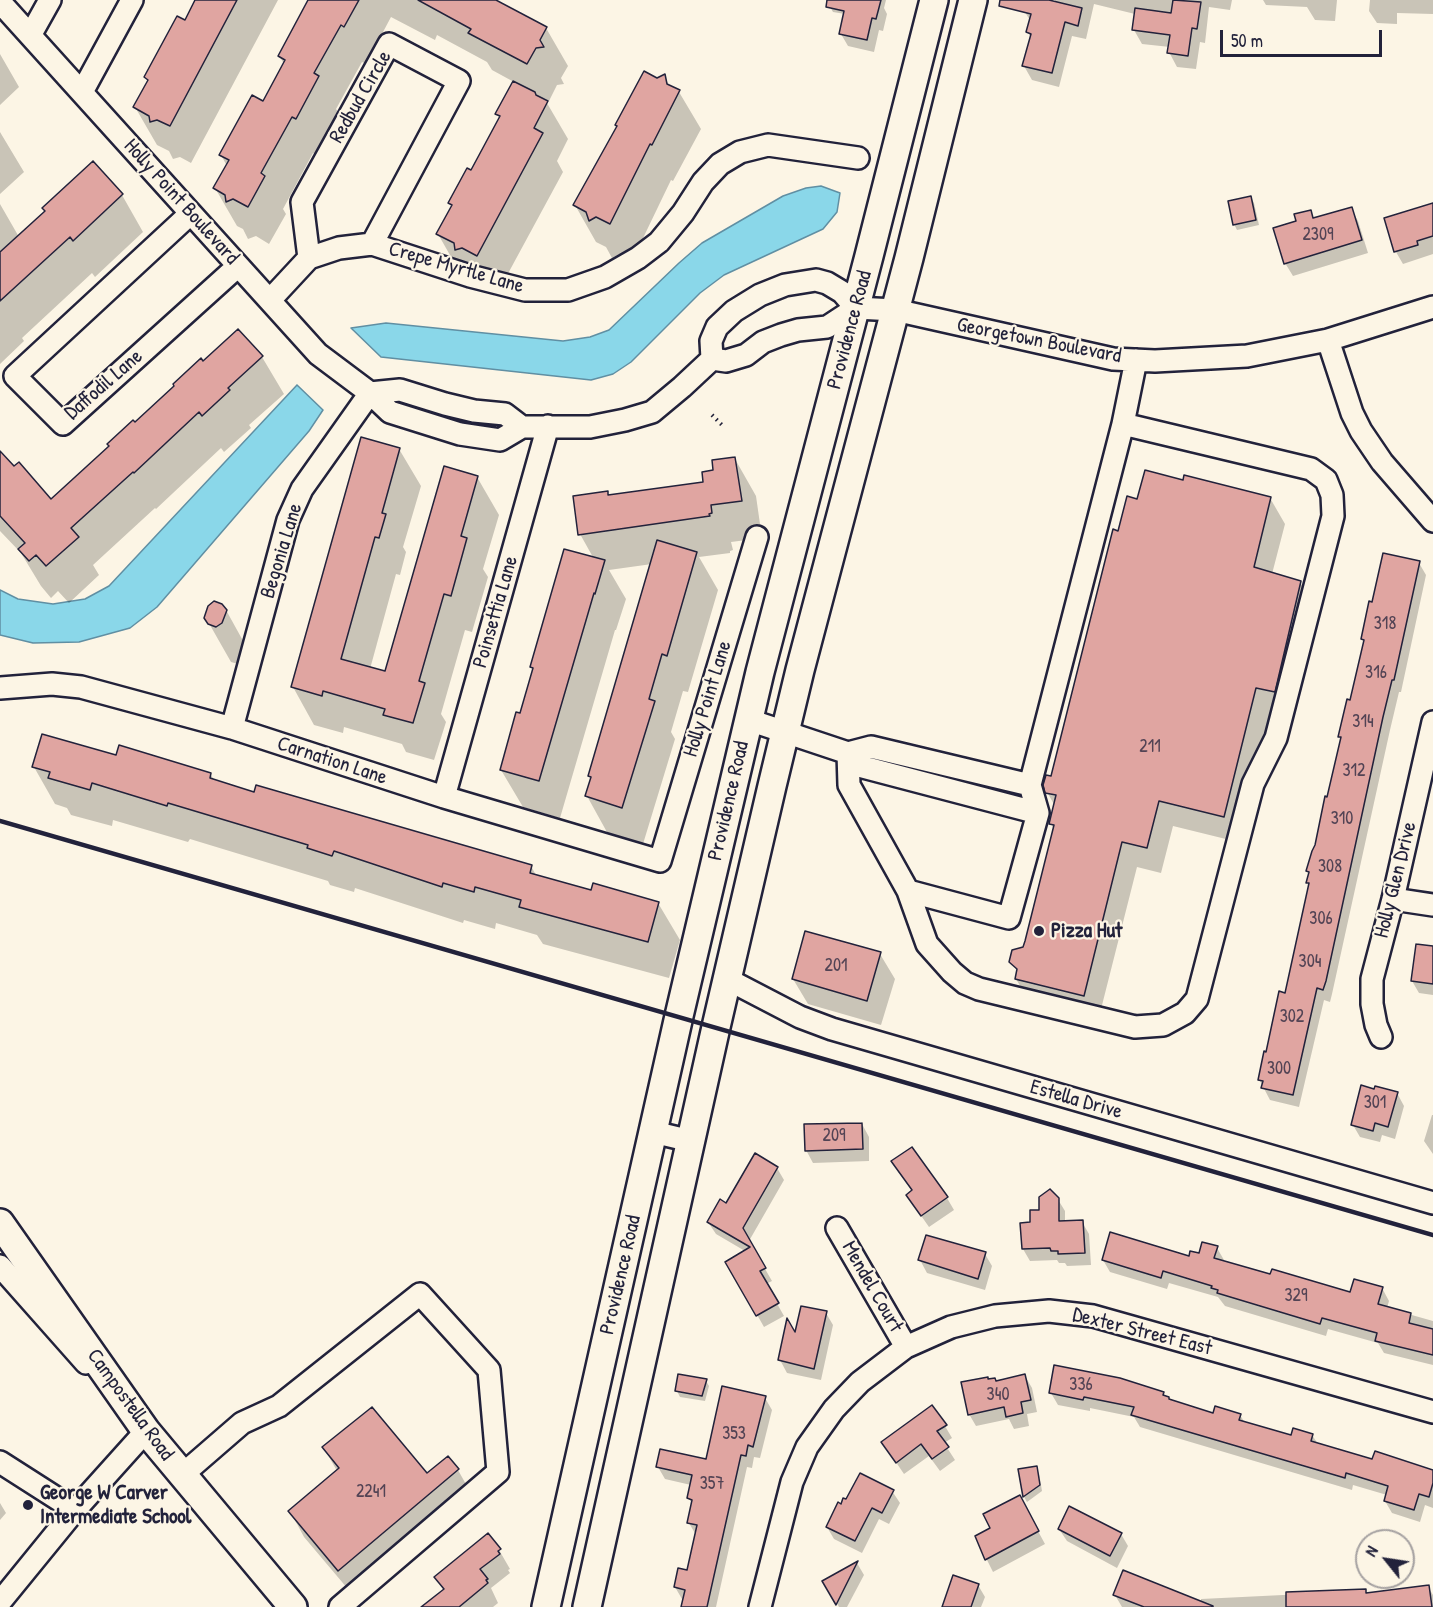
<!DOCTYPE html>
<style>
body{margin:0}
#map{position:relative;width:1433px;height:1607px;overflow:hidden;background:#fcf5e5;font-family:"Patrick Hand",sans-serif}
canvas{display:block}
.north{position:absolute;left:1355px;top:1529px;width:60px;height:60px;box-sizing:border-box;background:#fcf5e5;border:2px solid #a5a1a1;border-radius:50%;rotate:300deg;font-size:16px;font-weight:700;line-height:24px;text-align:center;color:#22223b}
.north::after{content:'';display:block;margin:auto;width:21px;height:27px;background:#22223b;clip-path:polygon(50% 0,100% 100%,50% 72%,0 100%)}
.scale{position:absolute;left:1220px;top:30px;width:162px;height:27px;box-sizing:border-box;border:3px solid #22223b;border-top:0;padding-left:8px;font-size:18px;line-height:21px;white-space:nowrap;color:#22223b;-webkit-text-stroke:4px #fcf5e5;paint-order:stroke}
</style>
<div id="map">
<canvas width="1433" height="1607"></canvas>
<div class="north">N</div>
<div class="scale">50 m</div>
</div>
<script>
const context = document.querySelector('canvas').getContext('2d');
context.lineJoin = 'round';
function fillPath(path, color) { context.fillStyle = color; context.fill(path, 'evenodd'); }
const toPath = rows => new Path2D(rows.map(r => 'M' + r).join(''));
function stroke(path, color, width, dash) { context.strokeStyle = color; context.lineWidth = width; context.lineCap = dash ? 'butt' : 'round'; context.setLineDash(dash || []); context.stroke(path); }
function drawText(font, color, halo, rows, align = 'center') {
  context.font = font + ' "Patrick Hand",sans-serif'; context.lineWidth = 4.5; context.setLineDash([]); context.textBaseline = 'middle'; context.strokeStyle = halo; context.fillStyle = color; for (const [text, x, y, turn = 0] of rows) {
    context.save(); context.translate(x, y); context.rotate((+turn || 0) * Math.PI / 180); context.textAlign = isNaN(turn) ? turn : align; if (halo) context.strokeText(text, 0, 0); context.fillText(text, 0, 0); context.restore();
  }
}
const water = toPath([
 [821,186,840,193,837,212,823,229,724,275,700,293,631,362,613,374,591,380,381,357,351,328,386,323,563,341,590,337,609,330,679,263,702,243,783,196,806,188,821,186],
 [297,385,323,410,309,431,157,607,130,628,79,642,33,643,0,635,0,590,18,599,53,604,85,599,109,586,297,385]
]);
fillPath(water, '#8ad7e9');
stroke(water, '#608fa3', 1.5);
fillPath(toPath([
 [197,0,278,0,191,163,180,157,173,159,169,151,157,145,135,107,148,82,146,77,185,22],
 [310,0,494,0,546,28,568,66,561,78,564,84,557,85,549,101,544,98,568,139,557,161,563,172,498,292,459,271,438,234,452,208,450,203,471,172,500,119,497,114,514,82,492,70,487,62,437,35,435,40,391,17,366,64,362,62,336,109,340,115,317,156,313,153,283,209,286,214,269,244,256,236,248,239,243,229,237,226,215,188,227,166,221,155,264,103,285,65,279,56],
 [826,0,886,0,884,8,887,14,883,31,879,30,874,52,848,46,841,34,845,14,833,12],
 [1028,0,1043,0,1055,3,1055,0,1232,0,1230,10,1209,7,1205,43,1200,42,1196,69,1177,67,1169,52,1170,47,1142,44,1134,30,1135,14,1094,4,1086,39,1072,36,1059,87,1032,80,1024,66,1031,38,1028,32,1031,22,1025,12],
 [1263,0,1337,0,1335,21,1315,20,1307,7,1266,5],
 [1370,0,1433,0,1433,14,1397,13,1397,24,1377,23,1369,11],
 [0,54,19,87,0,105],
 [664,76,670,87,679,92,701,129,673,181,671,180,632,261,619,254,612,258,606,247,596,242,575,205,618,128,617,125,657,79],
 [0,132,24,172,0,194],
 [122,195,143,232,95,277,92,273,22,338,24,341,0,364,0,204,19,237],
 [1251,197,1254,203,1259,225,1237,230,1234,224],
 [1433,204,1433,254,1403,264,1396,252,1386,219],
 [1351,208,1358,221,1368,253,1293,276,1285,263,1298,222,1310,211,1314,219],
 [238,331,262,357,284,394,249,425,251,428,224,452,221,448,156,509,155,508,93,565,99,575,69,603,58,591,51,598,41,586,21,553,0,531,0,453,51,501],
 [399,449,421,486,403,547,406,552,400,575,396,574,370,669,386,673,477,477,499,515,483,569,488,577,472,632,465,630,441,714,446,722,434,760,406,752,402,744,344,727,343,733,314,725,293,687],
 [735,459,756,496,762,538,731,542,733,550,730,551,730,553,699,557,718,590,688,692,683,691,671,732,675,739,643,844,608,834,587,796,591,780,589,776,652,564,609,570,626,599,616,630,615,630,560,818,523,807,501,770,521,715,534,671,531,667,594,559,580,534,607,493,609,497,705,483,715,471],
 [1184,482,1270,498,1285,524,1272,574,1300,582,1315,608,1289,717,1270,712,1238,842,1173,826,1161,873,1137,867,1098,1021,1031,1004,1016,979,1018,973,1011,961,1024,948,1054,830,1051,823,1055,806,1047,792,1052,778,1120,532,1138,501],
 [1419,563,1426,575,1401,692,1399,692,1390,730,1332,994,1330,1002,1324,1000,1299,1107,1270,1100,1259,1079,1286,994,1310,887,1308,882,1310,874,1308,871,1317,846,1342,741,1339,737,1351,702,1365,643,1362,639,1373,604],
 [226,610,247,648,243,660,238,664,231,662,206,618],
 [117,757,210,774,215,781,255,794,531,866,537,877,592,892,658,903,680,940,669,978,543,944,537,935,496,923,495,929,464,920,463,923,355,888,354,892,330,885,328,881,190,839,188,842,113,820,112,826,71,815,67,808,55,804,34,767],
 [1433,947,1433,995,1419,993,1412,981],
 [880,954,895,979,881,1025,808,1004,793,979],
 [1375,1091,1397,1093,1404,1106,1395,1139,1382,1135,1380,1142,1360,1137,1353,1125],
 [1432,1115,1433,1115,1433,1154,1424,1141],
 [862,1124,869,1137,869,1161,813,1163,806,1150],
 [777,1168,784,1180,749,1241,772,1281,766,1284,784,1316,764,1327,727,1262,745,1251,716,1234,708,1222,727,1205],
 [900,1174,947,1198,954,1210,929,1227,915,1207,913,1192],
 [1057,1198,1065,1211,1065,1222,1082,1222,1089,1234,1091,1265,1067,1266,1065,1263,1059,1263,1057,1260,1030,1261,1023,1249,1032,1224,1041,1211],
 [1217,1248,1224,1260,1223,1262,1271,1276,1351,1294,1382,1288,1389,1301,1387,1308,1433,1321,1433,1365,1384,1353,1378,1343,1328,1329,1326,1336,1225,1306,1218,1297,1169,1283,1167,1289,1110,1272,1103,1260,1190,1258],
 [985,1254,992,1266,985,1290,927,1273,920,1260],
 [826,1313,833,1325,821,1380,787,1373,780,1360],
 [1025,1376,1032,1388,1037,1412,1027,1414,1029,1426,1014,1429,1009,1419,976,1426,969,1414,988,1381,996,1382],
 [706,1381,709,1386,705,1401,680,1397,677,1391],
 [1051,1393,1163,1393,1170,1401,1214,1415,1240,1415,1245,1423,1292,1437,1312,1435,1318,1444,1373,1461,1433,1472,1433,1508,1425,1505,1420,1522,1392,1513,1385,1501,1387,1495,1353,1485,1352,1490,1140,1427,1134,1417,1090,1408,1090,1411,1058,1405],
 [765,1398,772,1410,760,1458,754,1457,752,1468,747,1467,716,1607,685,1607,685,1600,682,1599,675,1587,688,1572,696,1535,689,1523,693,1505,689,1498,691,1485,665,1479,658,1467,707,1461],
 [945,1426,952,1438,944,1443,955,1460,940,1471,929,1456,904,1474,883,1443],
 [324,1448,427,1475,448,1458,458,1470,472,1495,353,1595,304,1537,290,1511,337,1471],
 [1036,1468,1039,1473,1042,1491,1027,1502,1024,1497,1020,1470],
 [892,1491,900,1503,889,1524,879,1519,862,1553,834,1539,827,1527,841,1506],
 [0,1503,6,1513,0,1520],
 [1026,1509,1045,1544,993,1572,980,1546],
 [1059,1529,1121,1534,1128,1546,1117,1568,1067,1541],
 [499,1550,510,1569,508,1570,510,1573,491,1588,498,1603,493,1607,424,1607,444,1591,436,1577],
 [857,1563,864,1575,847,1607,839,1607,824,1581],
 [978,1585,985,1597,981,1607,943,1607],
 [1428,1587,1433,1595,1433,1607,1201,1607,1201,1599,1365,1591,1367,1595],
 [1115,1595,1189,1607,1122,1607]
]), '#0003');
const building = toPath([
 [195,0,237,0,170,126,157,120,150,122,149,116,133,107,148,80,144,77,177,16,185,20,195,0],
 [308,0,359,0,344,27,341,25,314,73,319,76,296,119,292,117,261,173,265,176,248,207,233,199,226,202,225,195,213,188,229,160,219,155,252,95,263,101,285,60,278,56,308,0],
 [418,0,496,0,547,27,540,40,544,47,536,48,527,64,468,33,471,29,418,0],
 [827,0,881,0,876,19,872,18,867,40,839,34,844,11,826,7,827,0],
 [1000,0,1049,0,1082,8,1078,26,1065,22,1052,73,1022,66,1031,34,1026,32,1031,14,999,6,1000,0],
 [1173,0,1201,2,1197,29,1192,28,1188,56,1167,53,1170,35,1132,30,1135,8,1171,13,1173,0],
 [644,71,657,78,665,74,667,84,680,90,652,145,650,144,610,224,596,217,589,221,586,212,573,205,617,126,615,125,644,71],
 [513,81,535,92,536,95,548,101,534,128,543,133,477,256,462,248,455,250,454,243,436,234,452,205,448,203,467,168,471,170,500,116,495,114,513,81],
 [93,161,123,194,73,241,70,237,0,301,0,252,45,211,42,208,93,161],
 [1251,196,1256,220,1233,225,1228,201,1251,196],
 [1433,203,1433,236,1417,241,1418,245,1394,252,1384,218,1433,203],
 [1352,207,1362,240,1284,264,1273,228,1296,221,1294,214,1311,210,1313,218,1352,207],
 [238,329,263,356,228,388,230,390,202,416,199,412,134,473,133,472,71,528,79,537,46,566,36,555,29,561,18,549,25,543,0,516,0,451,14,466,19,462,51,499,109,446,107,444,133,420,135,422,174,386,173,384,201,358,203,361,238,329],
 [361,437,400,448,382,513,386,514,379,538,375,537,341,659,385,671,444,466,478,476,461,536,467,538,451,596,444,594,419,681,425,683,413,723,383,715,385,709,323,691,322,696,291,687,361,437],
 [735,457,742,501,711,505,712,513,709,514,710,516,578,535,573,496,608,491,608,495,703,482,702,472,713,470,712,460,735,457],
 [1145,470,1183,480,1184,475,1271,497,1254,567,1301,581,1275,692,1256,688,1224,817,1159,801,1147,848,1122,842,1084,996,1015,979,1017,969,1009,962,1012,950,1023,947,1025,941,1054,825,1049,824,1056,795,1045,793,1043,785,1046,775,1051,776,1113,529,1118,531,1127,496,1137,499,1145,470],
 [657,540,697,552,667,656,662,654,649,699,655,701,622,808,585,796,591,777,588,776,657,540],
 [564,549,605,560,595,594,594,593,539,781,500,770,516,712,520,713,533,668,530,667,564,549],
 [1383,553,1420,561,1394,680,1392,680,1383,717,1326,981,1323,990,1317,988,1293,1095,1261,1088,1263,1081,1258,1080,1264,1051,1266,1052,1279,991,1285,993,1309,883,1306,883,1309,872,1306,871,1312,851,1315,845,1325,796,1327,797,1341,737,1338,737,1347,699,1350,700,1364,640,1361,639,1369,601,1372,602,1383,553],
 [214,601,222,604,227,610,222,623,216,627,208,624,204,618,208,606,214,601],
 [42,734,116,755,119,745,211,773,210,778,254,792,256,785,532,865,530,873,591,890,593,883,659,902,648,942,519,907,521,900,475,887,474,892,443,883,442,887,334,851,332,856,307,848,308,845,168,803,167,806,92,783,90,790,48,778,50,772,32,767,42,734],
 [805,931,881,952,867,1001,792,979,805,931],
 [1416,944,1433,946,1433,984,1411,981,1416,944],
 [1361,1085,1374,1089,1375,1086,1398,1092,1388,1127,1375,1123,1373,1131,1351,1125,1361,1085],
 [862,1123,863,1149,805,1151,804,1124,862,1123],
 [912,1147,948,1197,921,1216,906,1195,912,1190,891,1161,912,1147],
 [755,1153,778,1167,743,1228,766,1268,760,1271,779,1303,756,1316,725,1262,750,1247,707,1222,720,1199,726,1203,755,1153],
 [1050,1189,1059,1198,1059,1221,1083,1220,1085,1253,1058,1254,1058,1251,1051,1251,1050,1248,1022,1249,1020,1223,1030,1222,1030,1210,1039,1210,1039,1197,1050,1189],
 [1110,1232,1189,1256,1190,1251,1199,1253,1202,1242,1218,1246,1214,1258,1270,1274,1272,1269,1350,1292,1354,1279,1383,1287,1378,1304,1411,1313,1409,1323,1433,1329,1433,1355,1375,1341,1377,1333,1322,1318,1320,1324,1217,1293,1218,1290,1211,1288,1212,1286,1163,1271,1161,1278,1102,1260,1110,1232],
 [926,1235,986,1252,978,1279,918,1260,926,1235],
 [801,1306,827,1311,814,1369,778,1360,787,1318,795,1332,801,1306],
 [1054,1365,1120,1378,1164,1392,1163,1395,1169,1397,1169,1399,1213,1413,1215,1406,1241,1414,1239,1420,1291,1435,1293,1428,1313,1434,1311,1441,1372,1459,1375,1451,1433,1470,1433,1483,1429,1497,1419,1494,1414,1510,1384,1501,1388,1486,1346,1473,1345,1478,1131,1415,1134,1407,1084,1397,1083,1400,1049,1393,1054,1365],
 [678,1374,707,1379,702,1396,675,1391,678,1374],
 [1025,1374,1031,1400,1021,1402,1023,1413,1006,1417,1004,1407,968,1415,961,1382,988,1377,988,1379,995,1378,996,1381,1025,1374],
 [722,1386,766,1396,753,1447,748,1445,746,1456,741,1455,707,1607,681,1607,685,1590,674,1587,678,1568,687,1570,697,1525,687,1523,692,1500,687,1498,692,1475,656,1467,660,1449,706,1459,722,1386],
 [932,1405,947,1425,937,1431,949,1447,932,1459,921,1444,896,1463,881,1442,932,1405],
 [372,1407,427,1473,448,1456,459,1469,338,1571,288,1511,339,1468,322,1447,372,1407],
 [1037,1466,1040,1485,1023,1497,1018,1469,1037,1466],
 [860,1473,894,1490,882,1513,872,1508,855,1541,826,1527,838,1502,841,1504,843,1498,846,1499,860,1473],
 [1020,1495,1039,1531,985,1560,975,1536,990,1528,983,1514,1020,1495],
 [1069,1506,1122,1533,1110,1556,1058,1529,1069,1506],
 [488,1533,501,1549,498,1551,500,1554,480,1569,488,1579,486,1580,488,1583,459,1607,421,1607,444,1589,434,1577,488,1533],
 [858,1561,836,1605,822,1581,858,1561],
 [1123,1570,1213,1606,1213,1607,1144,1607,1113,1595,1123,1570],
 [953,1575,979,1584,971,1607,942,1607,953,1575],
 [1429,1585,1432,1607,1286,1607,1286,1592,1366,1589,1366,1593,1429,1585]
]);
fillPath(building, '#e0a5a1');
stroke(building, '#22223b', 1.5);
const minor = toPath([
 [0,2,318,354,370,393,390,412,460,434,500,440,522,427,590,427,625,420,652,412,682,387,712,359,711,341,717,327,734,311,760,295,785,285,816,280,827,283,842,292,856,308],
 [31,34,50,0],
 [82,92,132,0],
 [190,214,15,376,63,424,238,266],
 [309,258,302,202,389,44,459,81,372,244],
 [270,300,309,258,339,248,372,244,470,276,525,290,568,290,605,277,638,258,659,242,683,213,703,182,720,164,740,152,768,145,858,158],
 [856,308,895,310,1113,359,1155,361,1247,356,1328,340,1433,307],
 [1328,340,1352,413,1361,431,1382,462,1433,521],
 [712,359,726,361,746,355,763,342,781,335,798,330,827,327,856,308],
 [370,393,400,390,445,404,474,411,505,414,522,427],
 [0,688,52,684,81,687,232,728,444,797,660,861,757,537],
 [749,720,848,753,863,767,1038,813],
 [232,728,288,520,302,489,370,393],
 [848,753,849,785,908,891,927,944,952,972,965,983,979,989,1135,1027,1163,1025,1185,1013,1197,999,1253,784,1276,738,1333,516,1332,495,1326,480,1311,469,1123,424],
 [848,753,871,747,1030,785],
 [444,797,548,426],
 [908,891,1009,918,1038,813,1030,785,1123,424,1136,360],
 [1393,899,1433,905],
 [727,979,800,1017,832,1029,1433,1203],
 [1381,1037,1376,1025,1372,1004,1372,979,1393,899,1433,722],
 [653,1132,691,1141],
 [837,1228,906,1347],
 [0,1266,86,1363],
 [0,1462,75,1510],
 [182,1475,242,1423,279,1406,420,1294,489,1370,498,1472,340,1607],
 [0,1602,75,1510,146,1431,136,1420],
 [760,1607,792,1482,807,1447,834,1409,860,1382,906,1347,951,1327,995,1316,1049,1311,1093,1316,1433,1412]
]);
const major = toPath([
 [0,1223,146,1431,293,1607],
 [546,1607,679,1016,760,672,869,256,934,0],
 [587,1607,716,1027,772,786,800,670,909,258,973,0]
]);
stroke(minor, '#22223b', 26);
stroke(major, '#22223b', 32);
stroke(toPath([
 [712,415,724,427]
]), '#22223b', 4, [1.5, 4.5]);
stroke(minor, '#fcf5e5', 21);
stroke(major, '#fcf5e5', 27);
stroke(toPath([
 [0,821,1433,1235]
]), '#22223b', 4.5);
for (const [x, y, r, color] of [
 [1039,931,6,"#22223b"],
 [28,1505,6,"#22223b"]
]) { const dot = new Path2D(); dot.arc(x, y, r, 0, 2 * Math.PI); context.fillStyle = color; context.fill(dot); stroke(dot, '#fcf5e5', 2); }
drawText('18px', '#524354', null, [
 ["2309",1318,235],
 ["318",1385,624],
 ["316",1376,673],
 ["314",1363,722],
 ["211",1150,747],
 ["312",1354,771],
 ["310",1342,819],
 ["308",1330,867],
 ["306",1321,919],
 ["304",1310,962],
 ["201",836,966],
 ["302",1292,1017],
 ["300",1279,1069],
 ["301",1375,1103],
 ["209",834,1136],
 ["329",1296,1296],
 ["336",1081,1385],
 ["340",998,1395],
 ["353",734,1434],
 ["357",712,1484],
 ["2241",371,1492]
]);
drawText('21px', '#22223b', '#fcf5e5', [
 ["Redbud Circle",361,97,-60],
 ["Holly Point Boulevard",181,202,48],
 ["Crepe Myrtle Lane",456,268,16],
 ["Providence Road",850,330,-75],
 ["Georgetown Boulevard",1039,341,11],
 ["Daffodil Lane",104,385,-41],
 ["Begonia Lane",282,551,-73],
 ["Poinsettia Lane",496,612,-74],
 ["Holly Point Lane",708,699,-73],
 ["Carnation Lane",332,761,18],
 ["Providence Road",729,801,-77],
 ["Holly Glen Drive",1396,880,-76],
 ["Estella Drive",1076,1100,16],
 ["Providence Road",621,1275,-77],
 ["Mendel Court",872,1287,60],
 ["Dexter Street East",1142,1332,14],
 ["Campostella Road",130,1405,54]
]);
drawText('bold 21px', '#22223b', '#fcf5e5', [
 ["Pizza Hut",1051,931],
 ["George W Carver",40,1493],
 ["Intermediate School",40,1517]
], 'left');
</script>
